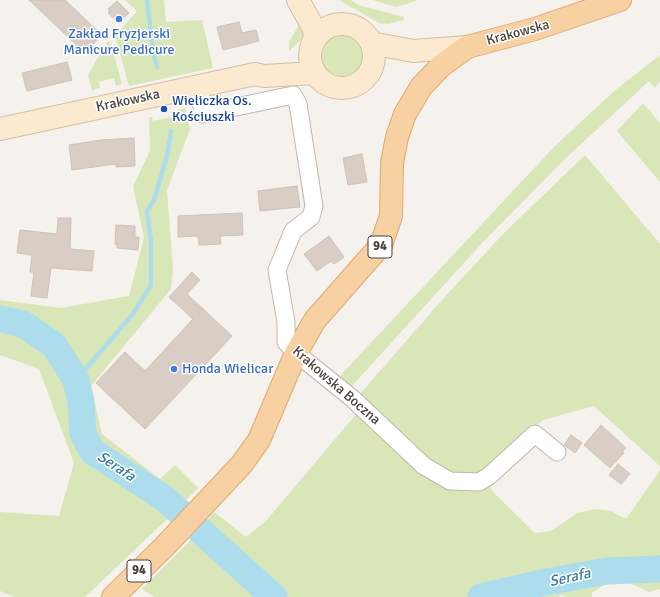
<!DOCTYPE html>
<meta charset="utf-8">
<style>
body{margin:0}
canvas{display:block;background:#f5f1ec}
</style>
<canvas width="660" height="597"></canvas>
<script>
const context = document.querySelector('canvas').getContext('2d');
context.lineJoin = 'round';
function fillPath(path, color) { context.fillStyle = color; context.fill(path, 'evenodd'); }
const toPath = rows => new Path2D(rows.map(r => 'M' + r).join(''));
function stroke(path, color, width, dash) { context.strokeStyle = color; context.lineWidth = width; context.lineCap = dash ? 'butt' : 'round'; context.setLineDash(dash || []); context.stroke(path); }
function drawText(font, color, halo, rows, align = 'center') {
  context.font = font + ' Signika,sans-serif'; context.lineWidth = 3; context.setLineDash([]); context.textBaseline = 'middle'; context.strokeStyle = halo; context.fillStyle = color; for (const [text, x, y, turn = 0] of rows) {
    context.save(); context.translate(x, y); context.rotate((+turn || 0) * Math.PI / 180); context.textAlign = isNaN(turn) ? turn : align; if (halo) context.strokeText(text, 0, 0); context.fillText(text, 0, 0); context.restore();
  }
}
fillPath(toPath([
 [125,0,164,0,166,22,202,20,213,68,129,86,115,36,137,11],
 [339,0,351,0,358,5,404,17,404,20,388,24,379,23],
 [373,0,415,0,416,1,396,7],
 [304,21,304,37,289,51,289,42,299,25],
 '320 56a22 22 0 1 1 44 0a22 22 0 1 1-44 0Z',
 [110,41,122,84,116,86,114,78,99,82,100,88,92,90,88,75,107,42],
 [660,55,660,81,655,88,649,81,565,159,483,242,351,387,339,377,554,147,613,92],
 [643,103,660,123,660,182,617,131],
 [185,108,190,129,167,190,173,269,171,289,91,386,102,434,160,479,175,465,198,488,163,523,85,597,14,597,0,591,0,512,59,516,74,463,39,369,0,355,0,300,61,308,129,296,144,238,133,186,150,151,149,117,152,117,153,121,177,116,177,110],
 [585,155,660,244,660,466,594,406,543,420,481,474,450,477,419,452,360,394,441,301,503,234],
 [358,412,434,478,488,484,495,494,535,533,551,531,577,513,595,509,611,511,626,519,660,470,660,589,649,592,623,580,614,578,592,593,592,597,565,597,563,595,558,597,155,597,142,589,187,544,214,512,246,537,265,522]
]), '#d9e6b8');
stroke(toPath([
 [147,0,153,51,157,67],
 [76,380,133,314,151,285,151,242,147,211,154,200,167,156,171,131]
]), '#adddec', 4.5);
stroke(toPath([
 [0,319,23,324,54,345,76,380,81,402,83,434,93,452,164,498,274,597],
 [481,597,546,582,607,571,660,569]
]), '#adddec', 27);
const building = toPath([
 [29,0,65,0,102,35,85,53,29,0],
 [117,1,129,13,119,23,108,13,110,11,108,9,117,1],
 [239,22,242,33,256,30,259,41,223,50,217,27,239,22],
 [67,62,72,80,27,91,22,73,67,62],
 [134,138,135,166,116,167,116,164,72,170,69,145,101,140,134,138],
 [362,154,367,182,348,185,343,158,362,154],
 [297,186,300,207,260,211,258,191,297,186],
 [242,213,243,235,220,236,221,244,199,245,198,236,178,237,178,216,242,213],
 [58,218,71,218,70,249,94,251,92,271,51,268,47,298,31,296,34,272,30,272,32,255,17,253,20,230,57,234,58,218],
 [116,225,135,226,135,237,139,237,138,250,117,248,117,244,115,244,116,225],
 [329,236,344,257,334,264,331,261,317,271,304,254,329,236],
 [192,272,200,280,187,294,232,336,145,429,96,383,125,352,145,371,193,319,169,297,192,272],
 [601,425,626,448,622,452,624,453,610,468,584,445,601,425],
 [571,435,582,443,575,453,564,445,571,435],
 [618,464,630,474,621,484,609,475,618,464]
]);
fillPath(building, '#d9cec5');
stroke(building, '#d0c1b5', 1);
const street = toPath([
 [199,86,203,114,293,95,298,104,314,206,311,217,293,231,277,270,286,322,286,342,296,353,353,399,424,466,450,481,479,482,489,476,535,434,557,452]
]);
const secondary = toPath([
 [298,0,314,29,315,38],
 '310 56a32 32 0 1 1 64 0a32 32 0 1 1-64 0Z',
 [371,43,413,51,467,47],
 [0,129,255,74,264,76,315,73]
]);
const primary = toPath([
 [113,597,165,546,242,464,259,440,296,353,315,320,381,245,391,216,392,163,397,137,405,114,421,87,441,66,467,47,535,29,620,0]
]);
stroke(street, '#c0b7af', 19);
stroke(secondary, '#d4bea1', 24);
stroke(primary, '#ddab72', 24);
stroke(street, '#fff', 17);
stroke(secondary, '#fbeacf', 22);
stroke(primary, '#f8d1a2', 22);
for (const [x, y, r, color] of [
 [119,19,4,"#3f7fe0"],
 [164,109,4,"#1a4fb4"],
 [174,369,4,"#3f7fe0"]
]) { const dot = new Path2D(); dot.arc(x, y, r, 0, 2 * Math.PI); context.fillStyle = color; context.fill(dot); stroke(dot, '#fff', 1.5); }
for (const [x, y, w] of [
 [380,247,24],
 [139,571,24]
]) { const box = new Path2D(); box.roundRect(x - w / 2, y - 11, w, 22, 3); context.fillStyle = '#fff'; context.fill(box); stroke(box, '#49413a', 1); }
drawText('bold 13px', '#49413a', null, [
 ["94",380,247],
 ["94",139,571]
]);
drawText('14px', '#49413a', '#fff', [
 ["Krakowska",518,33,-15],
 ["Krakowska",128,101,-12],
 ["Krakowska Boczna",336,386,41]
]);
drawText('14px', '#366cbe', '#fff', [
 ["Zakład Fryzjerski",119,34],
 ["Manicure Pedicure",119,50],
 ["Honda Wielicar",182,369,"left"]
]);
drawText('14px', '#164399', '#fff', [
 ["Wieliczka Os.",172,101],
 ["Kościuszki",172,117]
], 'left');
drawText('italic 15px', '#337d97', '#fff', [
 ["Serafa",116,467,34],
 ["Serafa",570,578,-12]
]);
</script>
